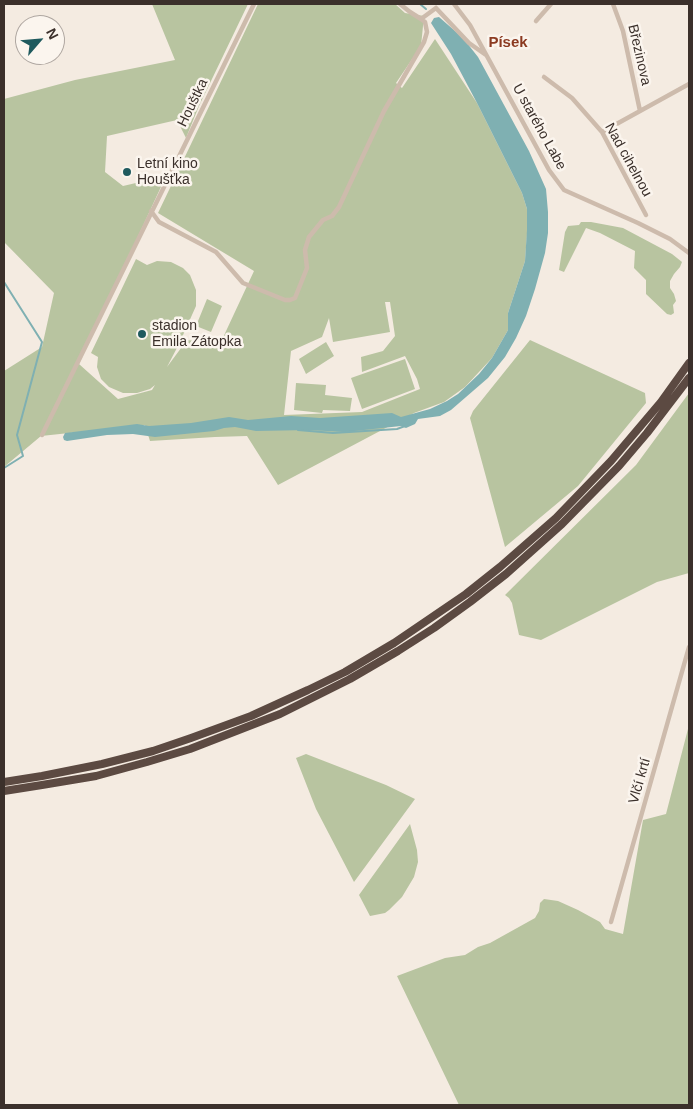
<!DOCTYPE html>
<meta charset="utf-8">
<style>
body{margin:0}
#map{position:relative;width:693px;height:1109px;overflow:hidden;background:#f4ebe1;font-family:Helvetica,sans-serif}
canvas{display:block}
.frame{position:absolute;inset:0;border:5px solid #3b302b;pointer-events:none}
.north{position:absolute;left:15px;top:15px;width:50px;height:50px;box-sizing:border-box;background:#fbf5ee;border:1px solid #aea6a0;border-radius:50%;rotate:63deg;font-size:14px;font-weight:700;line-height:20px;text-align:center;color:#3b302b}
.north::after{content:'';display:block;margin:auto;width:18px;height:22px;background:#1f5a5e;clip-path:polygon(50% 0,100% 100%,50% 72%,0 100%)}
</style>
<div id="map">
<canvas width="693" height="1109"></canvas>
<div class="frame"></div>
<div class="north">N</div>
</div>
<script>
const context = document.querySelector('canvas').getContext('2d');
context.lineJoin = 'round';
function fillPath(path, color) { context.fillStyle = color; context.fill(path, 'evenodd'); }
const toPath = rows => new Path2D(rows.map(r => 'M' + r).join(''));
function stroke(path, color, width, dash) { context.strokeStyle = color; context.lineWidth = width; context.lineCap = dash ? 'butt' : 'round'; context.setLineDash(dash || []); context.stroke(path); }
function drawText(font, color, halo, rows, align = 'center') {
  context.font = font + ' Helvetica,sans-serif'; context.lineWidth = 5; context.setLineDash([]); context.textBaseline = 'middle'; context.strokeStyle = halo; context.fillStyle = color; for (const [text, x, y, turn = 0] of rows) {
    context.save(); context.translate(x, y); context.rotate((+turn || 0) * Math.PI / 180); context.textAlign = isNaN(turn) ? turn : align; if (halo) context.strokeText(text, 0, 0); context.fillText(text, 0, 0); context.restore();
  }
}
fillPath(toPath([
 [152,4,248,4,199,106,186,138,177,120,107,136,105,172,123,186,166,176,79,364,118,399,152,390,155,385,150,389,137,393,123,393,109,387,101,379,97,367,98,357,91,353,136,259,147,265,157,261,171,262,183,268,190,275,196,290,196,306,179,344,167,367,187,340,220,344,254,271,158,213,258,4,395,4,405,13,424,16,421,46,396,83,402,88,435,39,477,103,522,193,527,209,527,234,525,261,508,313,508,330,492,358,465,387,444,402,414,413,278,485,247,436,215,437,150,441,145,425,41,436,4,467,4,371,42,347,54,293,4,242,4,99,75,80,175,60],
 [385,302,390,302,395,336,383,351,361,357,362,372,405,356,417,379,420,389,362,412,284,415,291,351,322,337,329,318,333,342,390,332],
 [581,222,591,222,623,228,672,254,682,262,680,267,674,274,670,281,670,288,674,294,676,301,673,305,674,313,671,315,667,314,646,294,646,280,634,268,635,251,600,233,586,228,564,272,559,270,565,232,568,226,579,225],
 [207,299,222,306,211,332,196,326],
 [530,340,645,393,646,403,578,486,505,547,470,418,473,411],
 [326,342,334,356,306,374,299,359],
 [405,359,415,389,362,409,351,378],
 [296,383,326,385,325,395,352,398,350,411,323,410,322,413,294,410],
 [689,393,689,573,657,582,541,640,519,635,512,603,509,598,505,595,636,465],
 [689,725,689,1105,459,1105,397,976,445,958,465,955,478,947,490,943,535,918,539,911,540,903,544,899,558,901,578,910,600,922,605,929,623,934,643,820,666,814],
 [306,754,386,785,415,799,354,882,316,809,296,758],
 [410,824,417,850,418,862,414,877,402,897,389,910,385,913,370,916,359,895]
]), '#b8c4a0');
fillPath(toPath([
 [439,17,463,38,478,57,529,151,546,189,548,212,548,233,545,253,535,289,526,316,516,338,505,357,488,378,451,410,440,416,418,419,415,424,406,428,401,426,345,432,309,430,256,431,235,427,224,428,214,431,155,437,133,434,107,435,67,441,64,440,63,437,65,433,137,424,149,426,191,423,229,417,248,420,291,416,320,418,392,413,401,417,430,409,447,401,458,394,479,374,492,358,508,330,508,313,525,261,527,230,527,209,522,193,477,103,451,54,431,23,434,18]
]), '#7fb0b2');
stroke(toPath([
 [420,4,426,9],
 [4,282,42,342,17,435,23,456,4,468],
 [298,430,333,433,397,429,405,426]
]), '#7fb0b2', 2);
stroke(toPath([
 [454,4,470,25,549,170,564,190,638,223,670,239,689,253],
 [613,4,623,31,640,111],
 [436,8,469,43,486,55],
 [421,19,436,8],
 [536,21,551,4],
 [544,77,572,98,602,132,646,215],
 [602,132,689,84],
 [151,211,159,222,216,252,243,283,285,300,290,300,295,298,307,268,305,250,309,237,323,220,332,216,339,207,384,111,424,42,427,32,425,22,421,19,410,12,400,4],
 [42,435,254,4],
 [611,922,689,647]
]), '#cdbbac', 4.5);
stroke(toPath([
 [4,782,42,776,102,764,153,751,191,738,251,716,308,690,345,672,394,643,466,594,500,567,556,518,611,461,661,402,689,363],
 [4,791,42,785,96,776,147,762,190,749,280,714,350,679,398,651,434,628,470,602,506,574,562,524,619,466,647,433,689,378]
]), '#5c4a42', 8);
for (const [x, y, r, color] of [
 [127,172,5,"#1f5a5e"],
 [142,334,5,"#1f5a5e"]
]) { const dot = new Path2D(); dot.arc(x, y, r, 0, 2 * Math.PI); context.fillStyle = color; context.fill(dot); stroke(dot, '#fbf5ee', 2); }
drawText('14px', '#3b302b', '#fbf5ee', [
 ["Březinova",639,55,77],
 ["Houštka",193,103,-64],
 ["U starého Labe",539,127,61],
 ["Nad cihelnou",628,160,61],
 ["Vlčí krtí",640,781,-74]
]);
drawText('14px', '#3b302b', '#fbf5ee', [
 ["Letní kino",137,164],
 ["Houšťka",137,180],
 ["stadion",152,326],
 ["Emila Zátopka",152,342]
], 'left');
drawText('bold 15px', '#8c3b22', '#fbf5ee', [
 ["Písek",508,43]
]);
</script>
